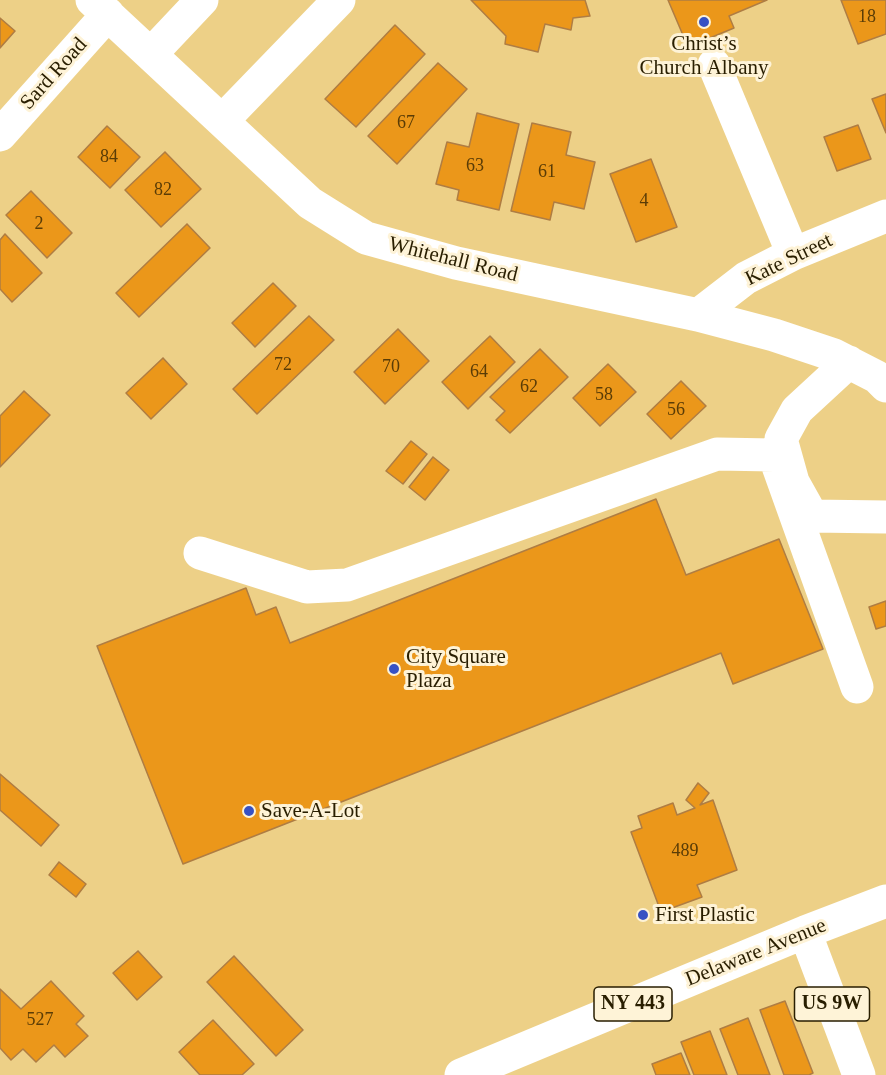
<!DOCTYPE html>
<meta charset="utf-8">
<style>
body{margin:0}
canvas{display:block;background:#edd087}
</style>
<canvas width="886" height="1075"></canvas>
<script>
const context = document.querySelector('canvas').getContext('2d');
context.lineJoin = 'round';
function fillPath(path, color) { context.fillStyle = color; context.fill(path, 'evenodd'); }
const toPath = rows => new Path2D(rows.map(r => 'M' + r).join(''));
function stroke(path, color, width, dash) { context.strokeStyle = color; context.lineWidth = width; context.lineCap = dash ? 'butt' : 'round'; context.setLineDash(dash || []); context.stroke(path); }
function drawText(font, color, halo, rows, align = 'center') {
  context.font = font + ' Georgia,serif'; context.lineWidth = 6; context.setLineDash([]); context.textBaseline = 'middle'; context.strokeStyle = halo; context.fillStyle = color; for (const [text, x, y, turn = 0] of rows) {
    context.save(); context.translate(x, y); context.rotate((+turn || 0) * Math.PI / 180); context.textAlign = isNaN(turn) ? turn : align; if (halo) context.strokeText(text, 0, 0); context.fillText(text, 0, 0); context.restore();
  }
}
const building = toPath([
 [471,0,585,0,590,16,573,18,571,30,545,24,538,52,505,44,506,36,471,0],
 [668,0,767,0,729,16,734,28,688,47,668,0],
 [841,0,886,0,886,34,858,44,841,0],
 [0,18,15,31,0,48,0,18],
 [395,25,425,54,356,127,325,99,395,25],
 [438,63,467,89,397,164,368,136,438,63],
 [886,94,886,133,872,99,886,94],
 [477,113,519,124,499,210,457,200,459,190,436,184,447,142,469,147,477,113],
 [532,123,571,132,566,155,595,162,584,209,554,202,550,220,511,211,532,123],
 [858,125,871,159,837,171,824,137,858,125],
 [107,126,140,157,110,188,78,157,107,126],
 [165,152,201,189,161,227,125,190,165,152],
 [651,159,677,227,636,242,610,174,651,159],
 [31,191,72,233,47,258,6,215,31,191],
 [187,224,210,248,139,317,116,293,187,224],
 [5,234,42,273,12,302,0,289,0,240,5,234],
 [273,283,296,306,255,347,232,323,273,283],
 [309,316,334,340,257,414,233,389,309,316],
 [398,329,429,361,385,404,354,372,398,329],
 [490,336,515,362,468,409,442,382,490,336],
 [540,349,568,377,510,433,496,420,505,411,490,397,540,349],
 [163,358,187,384,151,419,126,393,163,358],
 [608,364,636,392,600,426,573,398,608,364],
 [681,381,706,406,671,439,647,414,681,381],
 [24,391,50,415,0,467,0,416,24,391],
 [411,441,427,454,403,484,386,471,411,441],
 [433,457,449,470,425,500,409,487,433,457],
 [656,499,686,575,779,539,823,649,733,684,721,653,183,864,97,646,246,588,256,615,276,607,290,643,656,499],
 [886,601,886,626,876,629,869,607,886,601],
 [0,774,59,825,41,846,0,810,0,774],
 [698,783,709,793,700,805,713,800,737,870,697,885,702,897,661,912,631,832,642,828,638,816,673,803,677,815,695,808,686,800,698,783],
 [59,862,86,884,76,897,49,875,59,862],
 [138,951,162,977,137,1000,113,973,138,951],
 [234,956,303,1030,276,1056,207,982,234,956],
 [51,981,84,1016,76,1024,88,1036,65,1057,54,1045,36,1062,23,1049,11,1060,0,1048,0,989,21,1009,51,981],
 [785,1001,813,1073,809,1075,784,1075,760,1010,785,1001],
 [748,1018,770,1075,738,1075,720,1029,748,1018],
 [213,1020,254,1064,242,1075,200,1075,179,1052,213,1020],
 [710,1031,727,1075,694,1075,681,1042,710,1031],
 [681,1053,690,1075,656,1075,652,1064,681,1053]
]);
fillPath(building, '#eb971a');
stroke(building, '#af7d43', 1.5);
stroke(toPath([
 [92,0,310,203,366,238,456,263,698,315,774,335,834,355,877,377,886,386],
 [151,54,202,0],
 [714,65,793,254],
 [222,121,339,0],
 [0,135,108,14],
 [698,315,746,278,793,254,886,216],
 [849,362,797,410,781,439,793,482,812,516,886,517],
 [200,553,307,587,347,585,717,454,774,455,857,687]
]), '#fff', 33);
stroke(toPath([
 [805,932,859,1075],
 [461,1075,805,932,886,901]
]), '#fff', 33);
for (const [x, y, r, color] of [
 [704,22,6,"#3751c3"],
 [394,669,6,"#3751c3"],
 [249,811,6,"#3751c3"],
 [643,915,6,"#3751c3"]
]) { const dot = new Path2D(); dot.arc(x, y, r, 0, 2 * Math.PI); context.fillStyle = color; context.fill(dot); stroke(dot, '#fef3d7', 2); }
drawText('18px', '#5a3c06', null, [
 ["18",867,17],
 ["67",406,123],
 ["84",109,157],
 ["63",475,166],
 ["61",547,172],
 ["82",163,190],
 ["4",644,201],
 ["2",39,224],
 ["72",283,365],
 ["70",391,367],
 ["64",479,372],
 ["62",529,387],
 ["58",604,395],
 ["56",676,410],
 ["489",685,851],
 ["527",40,1020]
]);
for (const [x, y, w] of [
 [633,1004,78],
 [832,1004,75]
]) { const box = new Path2D(); box.roundRect(x - w / 2, y - 17, w, 34, 4.5); context.fillStyle = '#fef3d7'; context.fill(box); stroke(box, '#291e00', 1.5); }
drawText('bold 20px', '#291e00', null, [
 ["NY 443",633,1004],
 ["US 9W",832,1004]
]);
drawText('21px', '#291e00', '#fef3d7', [
 ["Christ’s",704,44,"center"],
 ["Church Albany",704,68,"center"],
 ["City Square",406,657],
 ["Plaza",406,681],
 ["Save-A-Lot",261,811],
 ["First Plastic",655,915]
], 'left');
drawText('21px', '#291e00', '#fef3d7', [
 ["Sard Road",54,74,-48],
 ["Whitehall Road",453,260,14],
 ["Kate Street",789,260,-26],
 ["Delaware Avenue",756,953,-22]
]);
</script>
